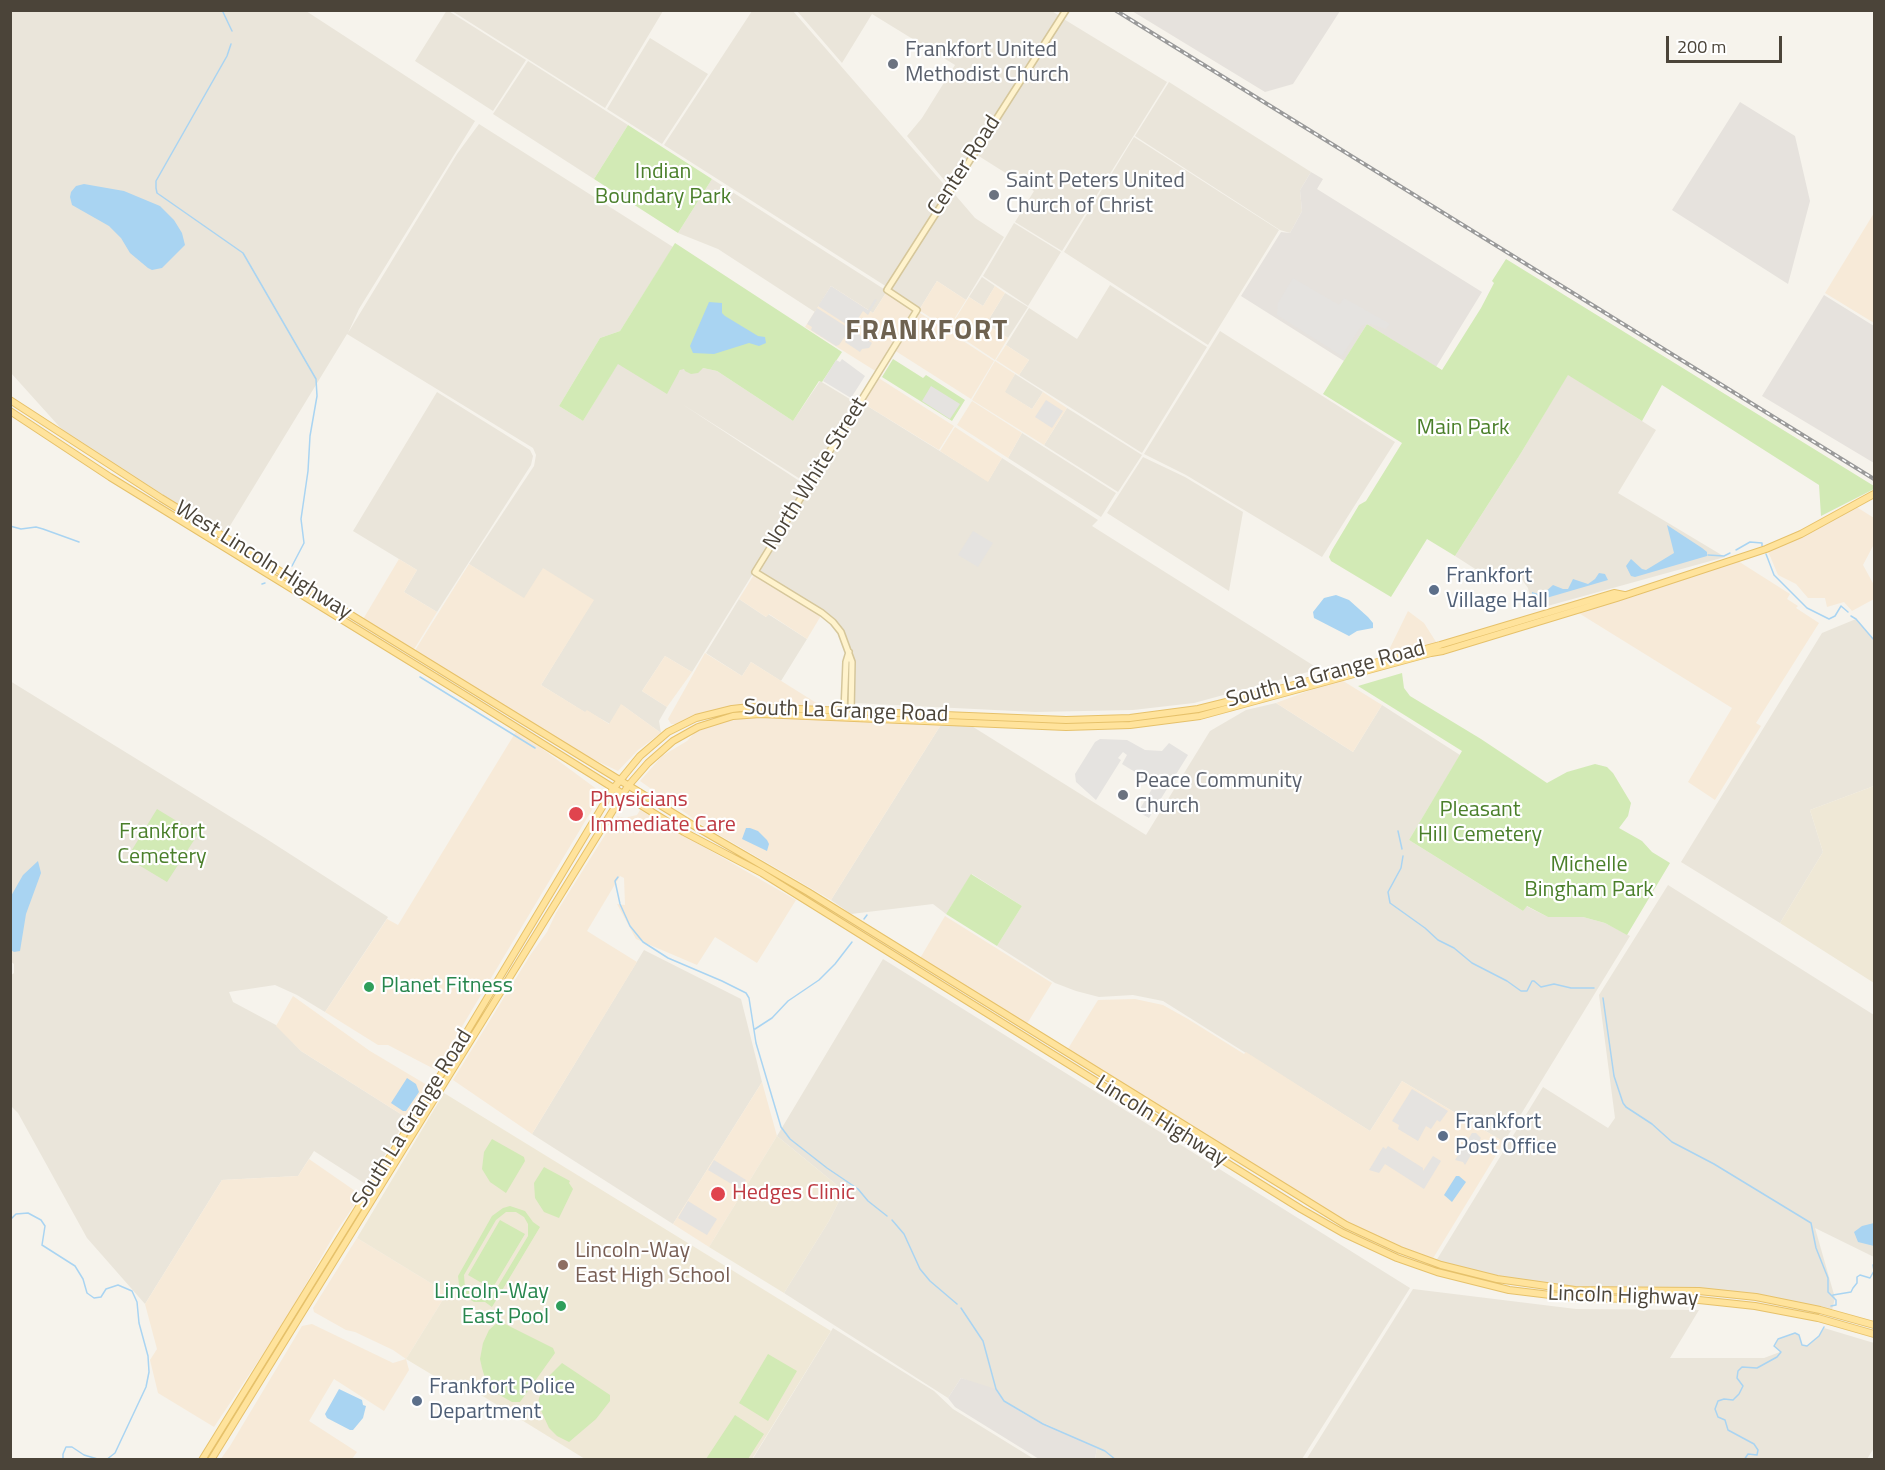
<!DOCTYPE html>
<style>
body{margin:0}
#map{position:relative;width:1885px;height:1470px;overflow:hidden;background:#f6f3ec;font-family:"Titillium Web",sans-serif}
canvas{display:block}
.frame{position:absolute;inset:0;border:12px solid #4b4439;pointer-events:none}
.scale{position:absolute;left:1666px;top:36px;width:116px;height:27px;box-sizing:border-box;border:3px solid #4b4439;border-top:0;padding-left:8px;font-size:18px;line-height:21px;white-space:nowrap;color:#4b4439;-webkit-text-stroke:4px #fff;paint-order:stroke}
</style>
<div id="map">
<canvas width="1885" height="1470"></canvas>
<div class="frame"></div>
<div class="scale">200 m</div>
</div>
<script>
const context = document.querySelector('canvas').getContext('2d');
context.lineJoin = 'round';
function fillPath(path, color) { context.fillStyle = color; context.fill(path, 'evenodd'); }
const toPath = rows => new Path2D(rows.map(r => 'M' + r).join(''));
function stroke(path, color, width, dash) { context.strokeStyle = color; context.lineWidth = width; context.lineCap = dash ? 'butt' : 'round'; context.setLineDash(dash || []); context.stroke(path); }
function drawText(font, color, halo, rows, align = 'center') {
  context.font = font + ' "Titillium Web",sans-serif'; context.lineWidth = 4.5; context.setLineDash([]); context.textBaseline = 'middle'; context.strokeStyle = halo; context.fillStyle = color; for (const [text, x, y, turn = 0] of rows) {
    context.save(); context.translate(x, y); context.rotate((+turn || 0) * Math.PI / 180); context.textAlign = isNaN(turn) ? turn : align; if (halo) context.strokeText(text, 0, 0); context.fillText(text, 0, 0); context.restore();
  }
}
fillPath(toPath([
 [447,10,526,60,493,111,415,61],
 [1050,10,1060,16,950,187,907,136,922,118,955,65,872,14,842,63,797,11],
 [10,11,306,11,475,121,359,309,348,333,457,154,479,124,673,247,620,331,600,338,559,406,583,421,618,363,678,373,682,368,703,368,717,371,793,421,820,381,858,404,808,484,682,404,807,486,692,672,665,656,642,691,667,707,659,721,661,733,622,705,610,724,587,711,586,713,541,685,593,600,524,599,469,564,534,466,536,455,533,448,347,334,225,534,66,434,11,373],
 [452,11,663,11,605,108],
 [752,11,793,11,948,189,887,287,664,145],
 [1062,18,1167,82,1062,251,1015,222,1034,191,974,153],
 [650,38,708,74,662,144,607,109],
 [528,61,628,125,594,179,493,114],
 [1169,82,1311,172,1300,190,1302,211,1290,233,1280,230,1135,136],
 [1134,137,1279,230,1208,345,1064,252],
 [712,179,887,291,873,313,831,286,815,312,718,249,678,233],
 [951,190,975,218,1004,237,966,300,937,281,919,310,888,289],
 [1014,223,1061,252,1028,306,983,276],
 [982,277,995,286,983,306,969,297],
 [1110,285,1207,347,1142,453,1019,375,1029,360,1006,345,1029,308,1077,339],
 [1005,293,1028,307,1008,338,986,324],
 [1220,331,1395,442,1322,557,1186,475,1144,454],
 [1015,374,1043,392,1032,409,1004,392],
 [1568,374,1656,430,1618,493,1725,557,1533,610,1528,588,1520,577,1480,572,1455,556,1521,453],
 [437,392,530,450,533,456,531,465,437,612,404,592,417,570,353,531],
 [861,402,988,481,1002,458,1098,520,1092,526,1319,669,1194,703,1133,710,1035,712,853,703,850,651,834,621,756,572],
 [1067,408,1142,455,1118,492,1044,445],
 [1022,433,1116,493,1101,517,1008,458],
 [1143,457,1185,477,1243,512,1229,591,1107,513],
 [739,599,766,617,768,614,807,639,781,681,751,662,742,676,706,653],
 [1856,619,1874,640,1874,786,1810,810,1823,852,1780,923,1681,862,1822,633],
 [10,681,265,838,388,917,325,1012,297,995,275,985,229,992,233,1002,276,1025,301,1051,407,1118,367,1185,314,1151,298,1176,222,1180,145,1304,87,1238,18,1113,11,1106,10,976,14,973,14,964,10,961],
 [1276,703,1353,752,1382,705,1460,755,1409,840,1523,911,1526,906,1548,917,1583,917,1605,923,1630,936,1504,1142,1402,1081,1370,1131,1163,1001,1133,995,1099,997,1076,991,1055,983,997,946,1022,906,972,874,946,914,933,904,851,914,831,900,942,723,970,725,1146,835,1210,731,1246,710],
 [1668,885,1874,1015,1874,1257,1815,1228,1835,1298,1832,1310,1757,1294,1699,1288,1575,1288,1510,1279,1436,1261,1543,1087,1608,1128,1615,1118,1599,995],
 [644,950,741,999,762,1082,673,1224,532,1134],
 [883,959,1410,1288,1302,1459,1095,1459,1097,1448,1026,1415,1004,1401,998,1393,961,1378,948,1398,784,1293,829,1221,844,1191,777,1136],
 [1413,1289,1576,1309,1699,1310,1670,1358,1764,1358,1780,1352,1774,1346,1778,1339,1795,1333,1799,1335,1802,1345,1807,1346,1819,1336,1824,1328,1874,1343,1874,1448,1867,1459,1306,1460],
 [833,1328,934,1391,953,1409,1034,1459,752,1460]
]), '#eae5da');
fillPath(toPath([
 [1874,213,1874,323,1825,293],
 [937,281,966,300,948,329,919,310],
 [831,286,873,313,887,291,916,310,877,372,805,327],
 [995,286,1005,293,986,324,1008,338,995,360,949,329,969,297,983,306],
 [917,311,994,361,971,399,894,350],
 [1006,345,1029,360,1019,375,996,360],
 [995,361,1015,374,1005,392,1032,409,1043,392,1067,408,1044,445,972,400],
 [877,377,954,426,939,450,861,402],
 [972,401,1022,433,1008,458,957,425],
 [955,427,1002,458,988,482,940,451],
 [1855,506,1874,518,1874,544,1863,565,1874,585,1874,599,1852,611,1844,602,1827,607,1825,598,1808,598,1796,584,1778,575,1767,549],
 [399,559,417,570,404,592,437,612,413,651,362,621],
 [1738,561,1790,594,1787,599,1798,606,1796,608,1819,623,1756,723,1761,726,1715,800,1688,782,1732,708,1577,612],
 [469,564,524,598,543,568,594,600,541,685,585,712,587,710,609,724,621,704,661,733,638,750,618,771,565,746,414,652],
 [755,573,822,614,807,639,769,614,766,617,739,599],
 [1408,611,1424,623,1438,645,1385,658],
 [705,653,742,676,751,662,826,709,730,708,694,715,676,724,671,724,668,719],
 [665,656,692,672,667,707,642,691],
 [1340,679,1382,705,1353,752,1276,703],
 [769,716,942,723,831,900,704,826,640,781,662,756,687,741,698,729,740,717],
 [517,730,602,793,436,1070,388,1045,378,1045,325,1012,387,919,398,925],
 [640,810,796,900,757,963,715,937,697,965,636,939,617,904,625,905,624,878,620,876,587,931,637,962,532,1134,453,1080,531,954,547,932,556,913,617,816,624,818,637,815],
 [945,916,1052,983,1025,1027,919,960],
 [293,996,370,1051,427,1085,407,1118,301,1051,276,1026],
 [1135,999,1163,1005,1188,1019,1244,1054,1246,1052,1370,1131,1402,1081,1504,1142,1432,1260,1347,1224,1066,1052,1098,1000],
 [762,1082,777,1136,709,1247,673,1224],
 [309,1159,361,1195,334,1235,283,1324,214,1427,158,1393,150,1360,157,1349,145,1304,222,1180,298,1176],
 [357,1238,447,1293,406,1359,409,1370,384,1411,334,1379,309,1421,357,1452,352,1459,220,1460,230,1446,302,1326,312,1324,393,1363,406,1359,393,1350,355,1332,346,1330,314,1312,313,1308]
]), '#f7ead8');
fillPath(toPath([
 [1132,11,1340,11,1293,84,1265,92],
 [1740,102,1795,136,1810,201,1788,284,1672,210],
 [1311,172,1323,179,1317,189,1482,292,1436,367,1367,324,1344,361,1241,296,1281,232,1290,233,1302,211,1300,190],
 [1824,295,1874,326,1874,463,1762,396],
 [961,1378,996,1389,1004,1401,1026,1415,1097,1448,1095,1459,1039,1459,955,1407,948,1398]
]), '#e6e2dd');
fillPath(toPath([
 [1874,786,1874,983,1780,923,1823,852,1810,810],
 [444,1093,831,1331,752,1459,585,1459,468,1387,464,1394,406,1359,447,1293,357,1238],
 [777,1136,844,1191,829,1221,784,1293,709,1247]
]), '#efe8d6');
fillPath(toPath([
 [628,125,712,179,678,233,594,179],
 [675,243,842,352,822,382,819,381,793,421,717,371,703,368,698,373,691,374,685,371,684,369,680,370,667,394,618,364,583,421,559,406,600,338,620,331],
 [1506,259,1874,486,1874,489,1821,516,1819,485,1662,385,1642,421,1568,375,1521,453,1455,556,1427,539,1391,597,1331,561,1329,557,1332,550,1359,505,1366,501,1402,443,1323,394,1367,324,1442,370,1481,308,1494,283,1492,281],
 [893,359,923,378,926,375,965,400,952,421,882,377],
 [1402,673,1404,688,1410,696,1481,739,1547,783,1567,772,1595,764,1607,767,1613,773,1631,803,1628,816,1619,828,1642,841,1652,852,1670,863,1627,935,1605,923,1583,917,1548,917,1527,906,1523,911,1409,840,1462,751,1358,686],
 [157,809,198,834,167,882,127,858],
 [971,874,1022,906,997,946,946,914],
 [492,1139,524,1157,525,1161,506,1193,490,1182,482,1169,484,1152],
 [544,1167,570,1181,569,1183,573,1189,559,1218,544,1212,535,1198,534,1183],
 [510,1206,525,1211,533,1222,540,1227,492,1307,485,1302,474,1302,465,1296,459,1285,458,1276,492,1216,503,1208],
 [506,1212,516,1212,524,1217,528,1224,528,1236,495,1291,486,1297,476,1297,465,1288,464,1275,496,1220],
 [500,1220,525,1234,492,1289,468,1275],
 [499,1321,553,1348,555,1353,520,1402,512,1402,496,1393,485,1378,482,1368,480,1359,483,1343,489,1330],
 [768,1354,797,1371,768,1421,739,1403],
 [562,1363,610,1395,610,1401,596,1419,569,1442,557,1436,549,1428,538,1404,539,1398,548,1377],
 [735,1415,764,1434,748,1459,706,1459]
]), '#d2eab5');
fillPath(toPath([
 [1293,278,1339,305,1344,298,1390,324,1386,329,1371,324,1362,325,1342,356,1277,315,1278,303],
 [831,286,868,310,875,299,877,300,868,315,863,311,852,328,818,306],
 [817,308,850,329,839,345,836,346,811,330,812,327,807,324],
 [853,331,872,343,869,348,862,349,860,352,845,342],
 [842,359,865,376,851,398,823,381,836,360,840,362],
 [931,386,960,404,950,419,922,401],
 [1046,400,1063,411,1052,428,1035,417],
 [973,531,993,543,978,567,958,555],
 [1100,739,1127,740,1145,750,1162,751,1169,743,1188,755,1149,818,1138,812,1155,784,1144,778,1138,779,1135,772,1122,764,1127,755,1123,752,1118,758,1121,760,1096,800,1076,782,1075,774,1095,742],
 [1412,1089,1448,1111,1440,1122,1437,1120,1431,1129,1426,1126,1418,1141,1398,1129,1399,1125,1392,1121],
 [1472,1133,1476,1133,1481,1138,1465,1165,1463,1162,1455,1160],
 [1388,1146,1423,1168,1423,1171,1433,1156,1441,1161,1424,1189,1385,1164,1379,1173,1369,1170,1383,1147,1386,1149],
 [714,1160,746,1180,740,1189,708,1170],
 [688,1201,717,1219,707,1235,678,1218]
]), '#e5e3e0');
fillPath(toPath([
 [84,184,124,191,160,206,174,220,182,233,185,245,162,268,152,270,148,268,130,253,121,238,109,226,72,205,70,197,71,192,76,186],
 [709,302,722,303,722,313,725,316,758,336,765,337,766,343,759,346,749,343,714,354,693,353,690,346],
 [1667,525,1702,548,1707,552,1707,556,1635,577,1631,576,1626,566,1631,559,1642,569,1646,570,1674,553],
 [1599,573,1605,574,1608,580,1536,601,1531,601,1532,592,1542,595,1553,585,1563,589,1568,589,1573,579,1588,584,1595,579],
 [1336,595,1349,600,1368,617,1373,623,1373,628,1357,631,1349,636,1314,618,1313,612,1324,598],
 [746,828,750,828,758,831,767,840,769,844,767,851,742,839],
 [38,861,41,873,26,914,20,951,14,952,11,950,11,896,23,875],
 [407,1078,416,1084,419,1092,406,1111,403,1111,391,1103],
 [1456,1176,1459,1176,1466,1182,1452,1202,1444,1195],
 [1874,1223,1874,1246,1858,1242,1854,1232,1862,1226],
 [339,1389,362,1400,363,1405,366,1406,363,1418,353,1430,350,1430,327,1418,325,1414]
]), '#a9d4f2');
stroke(toPath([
 [222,10,232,31],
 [231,44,227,56,156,181,156,188,157,193,243,253,316,379,317,396,310,436,308,471,301,519,304,543,292,566],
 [10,526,21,529,36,527,43,529,79,542],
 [1736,550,1750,542,1762,543,1762,546],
 [1766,554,1774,575,1807,608,1829,619,1835,616,1841,606,1848,612],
 [1708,555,1724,556,1730,553],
 [262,584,265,583],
 [1851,616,1856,619,1874,640],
 [420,677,535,748],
 [1398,831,1402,849],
 [1403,856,1401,868,1388,892,1390,903,1425,928,1438,940,1454,948,1472,963,1507,981,1521,991,1527,991,1532,981,1534,981,1541,987,1554,984,1571,988,1594,988],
 [618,877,615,881,620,904,630,926,643,942,668,958,722,981,746,993,749,998,756,1043,781,1127,790,1139,827,1168,858,1189,868,1201,887,1216],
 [864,919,867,915],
 [1603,998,1614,1076,1623,1103,1626,1107,1652,1124,1672,1142,1714,1164,1811,1223,1816,1248,1828,1278,1828,1292,1836,1300,1836,1305,1831,1306],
 [755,1029,772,1018,788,1001,819,980,835,964,852,942],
 [10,1220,16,1214,28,1213,41,1220,45,1226,42,1245,75,1266,83,1279,87,1293,94,1298,101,1297,106,1289,118,1285,132,1291,137,1302,139,1323,148,1356,149,1372,146,1387,115,1453,106,1460],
 [892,1220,904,1234,920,1269,930,1281,957,1304],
 [1833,1295,1851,1292,1853,1288,1857,1283,1857,1277,1860,1275,1870,1278,1874,1271,1873,1265,1874,1264],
 [961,1308,983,1341,996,1389,1004,1401,1043,1424,1105,1451,1116,1460],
 [63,1460,63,1454,66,1447,72,1447,84,1455,101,1460],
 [1744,1460,1748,1454,1757,1455,1758,1450,1754,1444,1728,1430,1725,1420,1718,1417,1715,1409,1718,1401,1724,1399,1733,1400,1739,1394,1743,1386,1737,1378,1738,1371,1742,1367,1757,1368,1777,1357,1781,1352,1774,1346,1778,1339,1795,1333,1799,1335,1802,1345,1807,1346,1819,1336,1824,1327]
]), '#a9d4f2', 1.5);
const secondary = toPath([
 [851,713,852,662,841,632,833,622,822,613,755,572,917,310,887,290,1066,10],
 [846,714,844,711,846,662,849,652]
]);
const primary = toPath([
 [10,400,161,498,691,824,808,892,1346,1225,1400,1250,1441,1265,1497,1279,1575,1290,1699,1291,1756,1297,1820,1310,1874,1325],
 [10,411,110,477,463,694,623,794,684,832,762,873,1301,1209,1343,1233,1397,1258,1437,1272,1509,1290,1575,1298,1699,1300,1755,1306,1818,1318,1874,1334],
 [202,1460,453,1055,613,789,640,756,668,732,696,718,732,709,750,707,1066,720,1130,718,1198,709,1279,689,1440,645,1614,593,1624,595],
 [211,1460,628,786,648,763,673,741,689,732,698,727,733,716,760,714,1066,727,1130,725,1200,716,1431,653,1443,651,1617,598,1766,549,1801,534,1874,494]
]);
stroke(secondary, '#d6c79b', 8);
stroke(primary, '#e6c16a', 8);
stroke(secondary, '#fff3cd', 5);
stroke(primary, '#ffe39c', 6);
const rail = toPath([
 [1115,10,1874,479]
]);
stroke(rail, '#9a9a9a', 4);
stroke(rail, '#fff', 1.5, [4.5]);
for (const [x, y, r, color] of [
 [893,64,6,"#6b7280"],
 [994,195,6,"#6b7280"],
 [1434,590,6,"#5c6f8a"],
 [1123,795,6,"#6b7280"],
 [576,814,8,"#e0444e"],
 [369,987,6,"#2e9e5b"],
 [1443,1136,6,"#5c6f8a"],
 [718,1194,8,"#e0444e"],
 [563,1265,6,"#8d6e63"],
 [561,1306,6,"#2e9e5b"],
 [417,1401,6,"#5c6f8a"]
]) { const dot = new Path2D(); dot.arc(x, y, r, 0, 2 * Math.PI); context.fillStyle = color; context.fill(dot); stroke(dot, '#fff', 2); }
drawText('22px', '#5b616d', '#fff', [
 ["Frankfort United",905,51],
 ["Methodist Church",905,76],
 ["Saint Peters United",1006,182],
 ["Church of Christ",1006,207],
 ["Peace Community",1135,782],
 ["Church",1135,807]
], 'left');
drawText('22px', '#4b4439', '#fff', [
 ["Center Road",965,166,-57],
 ["North White Street",816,474,-58],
 ["West Lincoln Highway",263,561,32],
 ["South La Grange Road",1326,675,-15],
 ["South La Grange Road",846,712,2],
 ["South La Grange Road",413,1119,-58],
 ["Lincoln Highway",1161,1122,32],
 ["Lincoln Highway",1623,1297,2]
]);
drawText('22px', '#4a7f2a', '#fff', [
 ["Indian",663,173],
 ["Boundary Park",663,198],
 ["Main Park",1463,429],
 ["Pleasant",1480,811],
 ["Hill Cemetery",1480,836],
 ["Frankfort",162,833],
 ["Cemetery",162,858],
 ["Michelle",1589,866],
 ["Bingham Park",1589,891]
]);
drawText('22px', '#4e5e75', '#fff', [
 ["Frankfort",1446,577],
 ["Village Hall",1446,602],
 ["Frankfort",1455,1123],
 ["Post Office",1455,1148],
 ["Frankfort Police",429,1388],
 ["Department",429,1413]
], 'left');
drawText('22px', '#be3a42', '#fff', [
 ["Physicians",590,801],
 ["Immediate Care",590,826],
 ["Hedges Clinic",732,1194]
], 'left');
drawText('22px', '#27864d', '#fff', [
 ["Planet Fitness",381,987],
 ["Lincoln-Way",549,1293,"right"],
 ["East Pool",549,1318,"right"]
], 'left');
drawText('22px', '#785e54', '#fff', [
 ["Lincoln-Way",575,1252],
 ["East High School",575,1277]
], 'left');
context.letterSpacing = '1.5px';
drawText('bold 28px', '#6e6250', '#fff', [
 ["FRANKFORT",927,332]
]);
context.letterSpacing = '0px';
</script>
